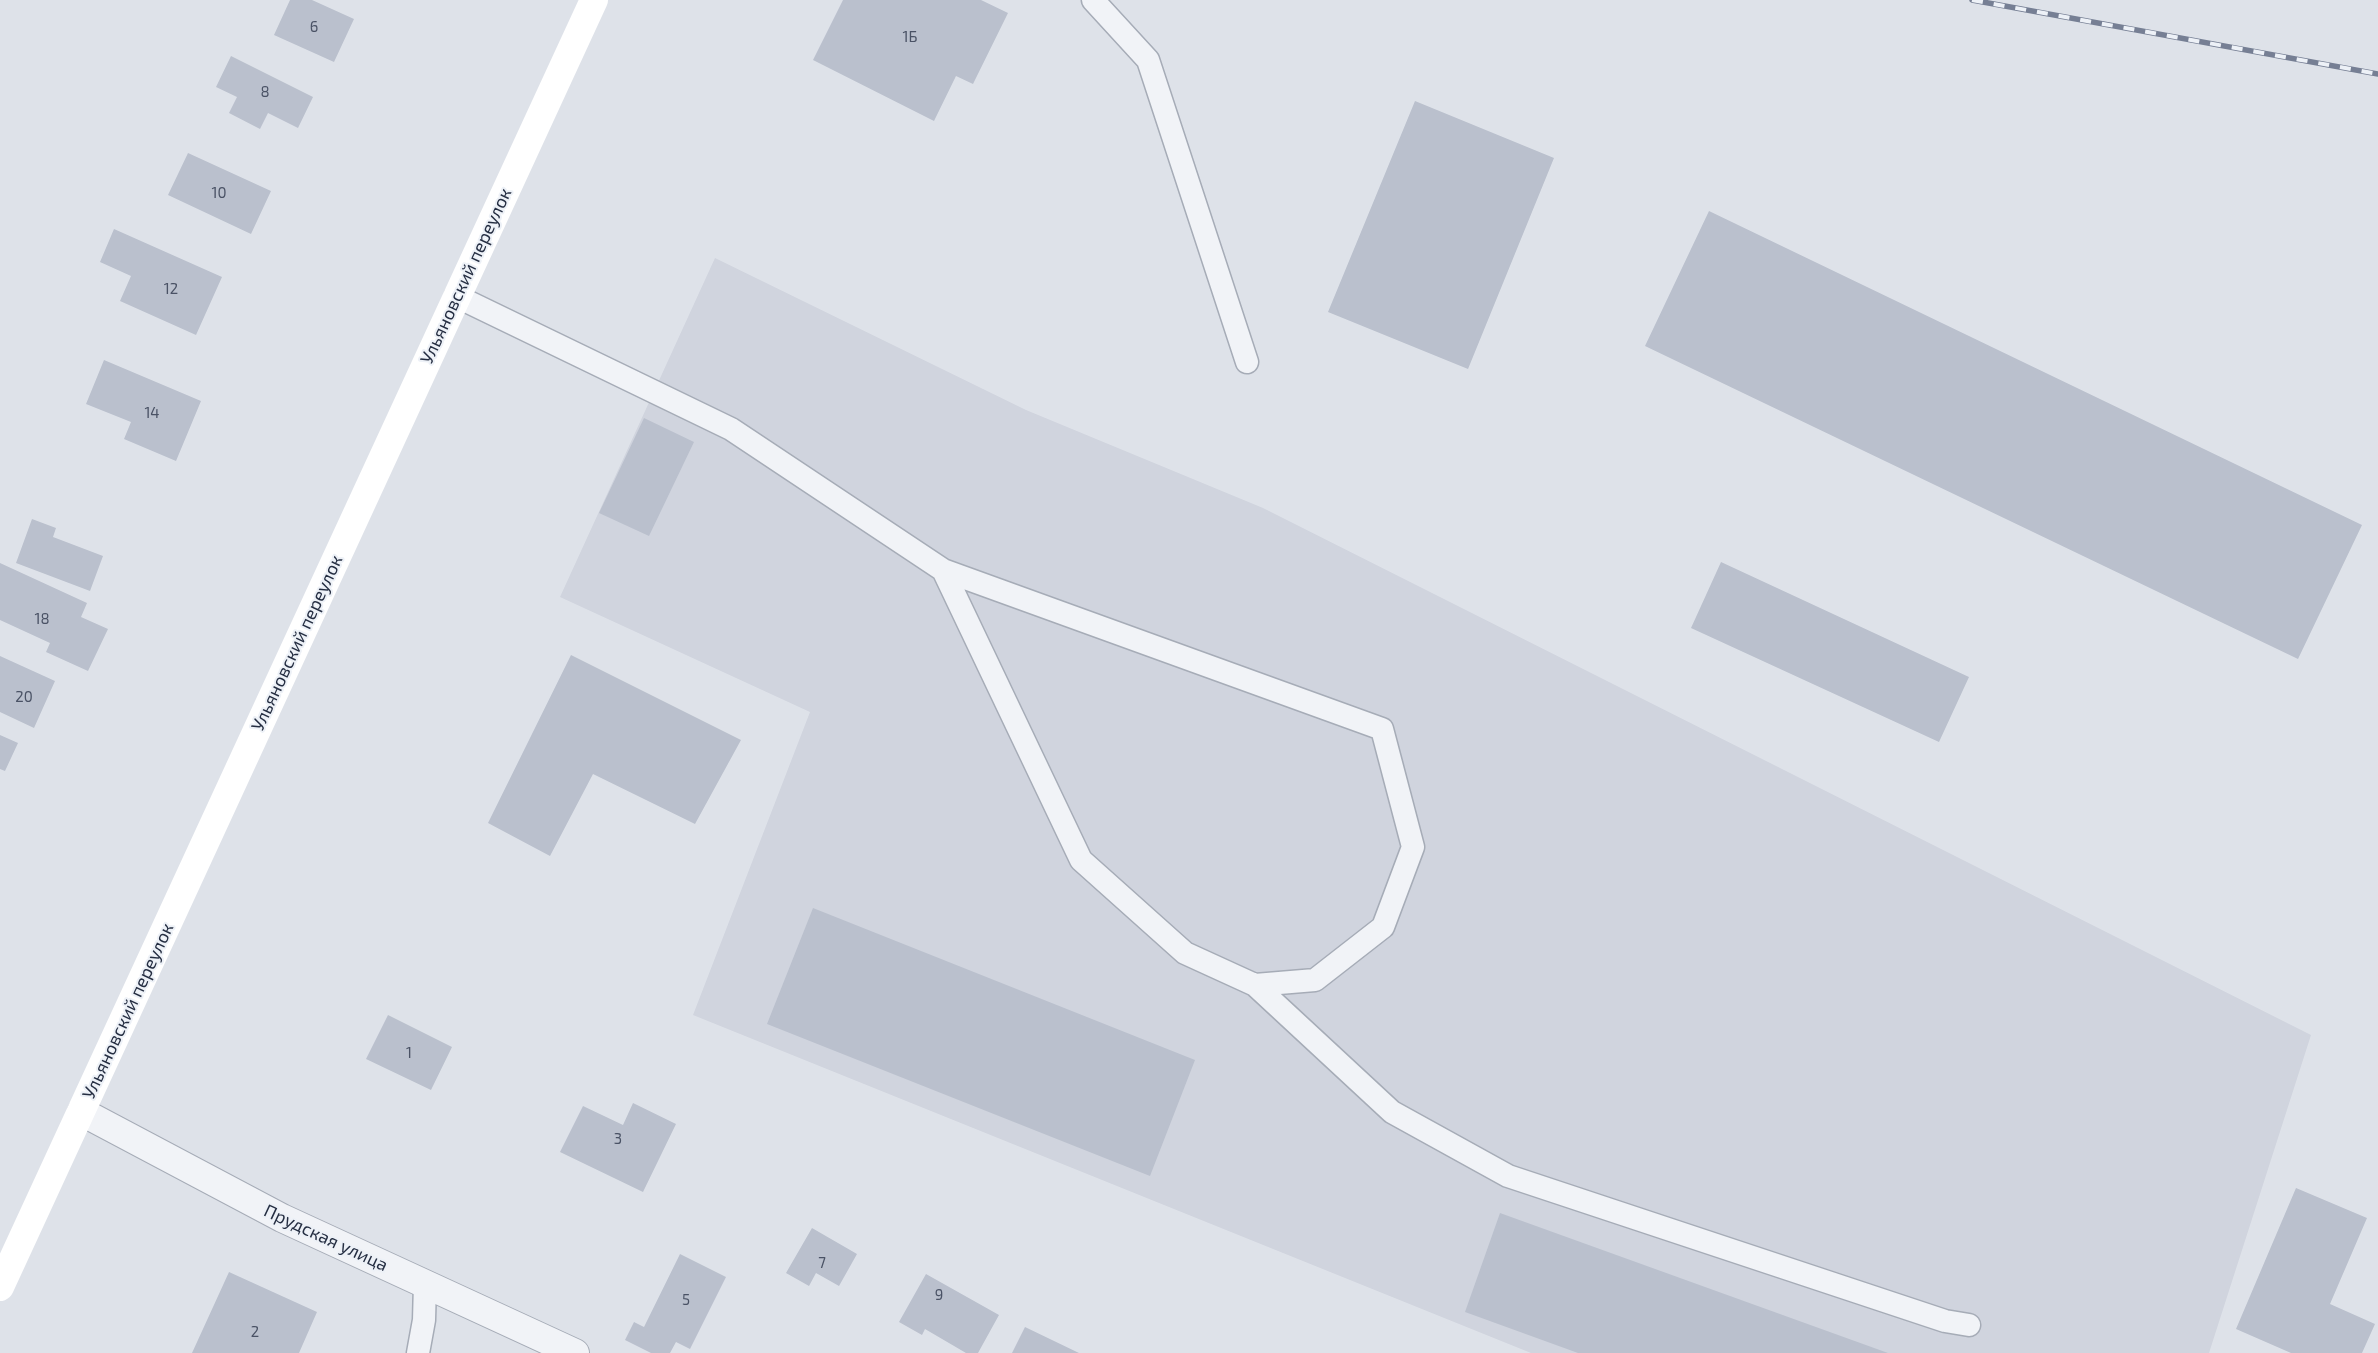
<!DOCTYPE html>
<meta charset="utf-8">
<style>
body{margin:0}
canvas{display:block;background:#dee2e9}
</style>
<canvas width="2378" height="1353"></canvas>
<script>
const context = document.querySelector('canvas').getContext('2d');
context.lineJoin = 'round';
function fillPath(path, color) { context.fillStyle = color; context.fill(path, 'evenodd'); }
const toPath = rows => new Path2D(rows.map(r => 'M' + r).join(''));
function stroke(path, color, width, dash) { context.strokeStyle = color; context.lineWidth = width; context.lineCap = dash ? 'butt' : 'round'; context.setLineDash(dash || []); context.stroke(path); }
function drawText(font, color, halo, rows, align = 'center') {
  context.font = font + ' "Exo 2",sans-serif'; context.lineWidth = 4; context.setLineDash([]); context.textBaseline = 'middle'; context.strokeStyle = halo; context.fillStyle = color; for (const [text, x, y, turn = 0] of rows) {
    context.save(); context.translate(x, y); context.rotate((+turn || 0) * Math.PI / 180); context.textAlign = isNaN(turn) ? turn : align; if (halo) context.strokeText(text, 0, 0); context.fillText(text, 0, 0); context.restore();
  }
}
fillPath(toPath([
 [715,258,1026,410,1263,508,2311,1035,2209,1353,1531,1353,693,1015,810,712,560,597]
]), '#d0d4de');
fillPath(toPath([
 [290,0,312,0,354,19,334,62,274,35],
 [843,0,981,0,1008,13,973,84,956,76,934,121,813,60],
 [231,56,313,97,298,128,268,113,260,129,229,113,237,97,216,87],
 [1415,101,1554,158,1468,369,1328,312],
 [188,153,271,191,251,234,168,195],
 [1709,211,2362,525,2298,659,1645,346],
 [114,229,222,277,196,335,120,301,131,276,100,262],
 [104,360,201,401,176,461,124,439,131,422,86,404],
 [644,418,694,442,649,536,599,513],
 [32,519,56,528,53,537,103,556,90,591,16,563],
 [1721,562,1969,677,1939,742,1691,628],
 [0,563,87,603,81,617,108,629,88,671,46,652,50,643,0,620],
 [571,655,741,740,695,824,593,774,550,856,488,823],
 [0,656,55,681,34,728,0,712],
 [0,735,18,743,5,771,0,769],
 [813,908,1195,1060,1150,1176,767,1024],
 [388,1015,452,1047,431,1090,366,1059],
 [633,1103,676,1124,643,1192,560,1152,583,1106,623,1125],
 [2296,1188,2367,1218,2330,1304,2375,1324,2362,1353,2291,1353,2236,1329],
 [1500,1213,1888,1353,1578,1353,1465,1312],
 [812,1228,857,1254,839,1286,816,1273,809,1286,786,1273],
 [680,1254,726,1277,690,1349,676,1342,670,1353,651,1353,625,1340,634,1322,644,1327],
 [229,1272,317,1312,299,1353,192,1353],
 [926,1274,999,1315,978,1353,966,1353,925,1329,922,1335,899,1322],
 [1025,1327,1079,1353,1012,1353]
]), '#bac0cd');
const lane = toPath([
 [1093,0,1148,60,1247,362],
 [456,296,731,429,943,570,1382,729,1413,847,1383,927,1315,980,1255,985,1185,953,1081,860,943,570],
 [1255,985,1392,1112,1508,1176,1945,1321,1969,1325],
 [418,1353,424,1320,425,1284]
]);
const street = toPath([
 [82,1112,282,1218,575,1353]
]);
stroke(lane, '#a6acb7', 25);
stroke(street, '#a6acb7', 30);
stroke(lane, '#f1f3f7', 22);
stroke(street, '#f1f3f7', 28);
stroke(toPath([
 [0,1287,594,0]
]), '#fff', 28);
const rail = toPath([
 [1972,0,2378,74]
]);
stroke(rail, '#767f94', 5.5);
stroke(rail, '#edf1f7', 4, [11]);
drawText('15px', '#4a5265', null, [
 ["6",314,27],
 ["1Б",910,37],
 ["8",265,92],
 ["10",219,193],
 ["12",171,289],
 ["14",152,413],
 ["18",42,619],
 ["20",24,697],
 ["1",409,1053],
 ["3",618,1139],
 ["7",822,1263],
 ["9",939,1295],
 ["5",686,1300],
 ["2",255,1332]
]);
drawText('18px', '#252e42', '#edf1f7', [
 ["Ульяновский переулок",466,276,-65],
 ["Ульяновский переулок",297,643,-65],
 ["Ульяновский переулок",128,1011,-65],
 ["Прудская улица",326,1238,25]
]);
</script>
